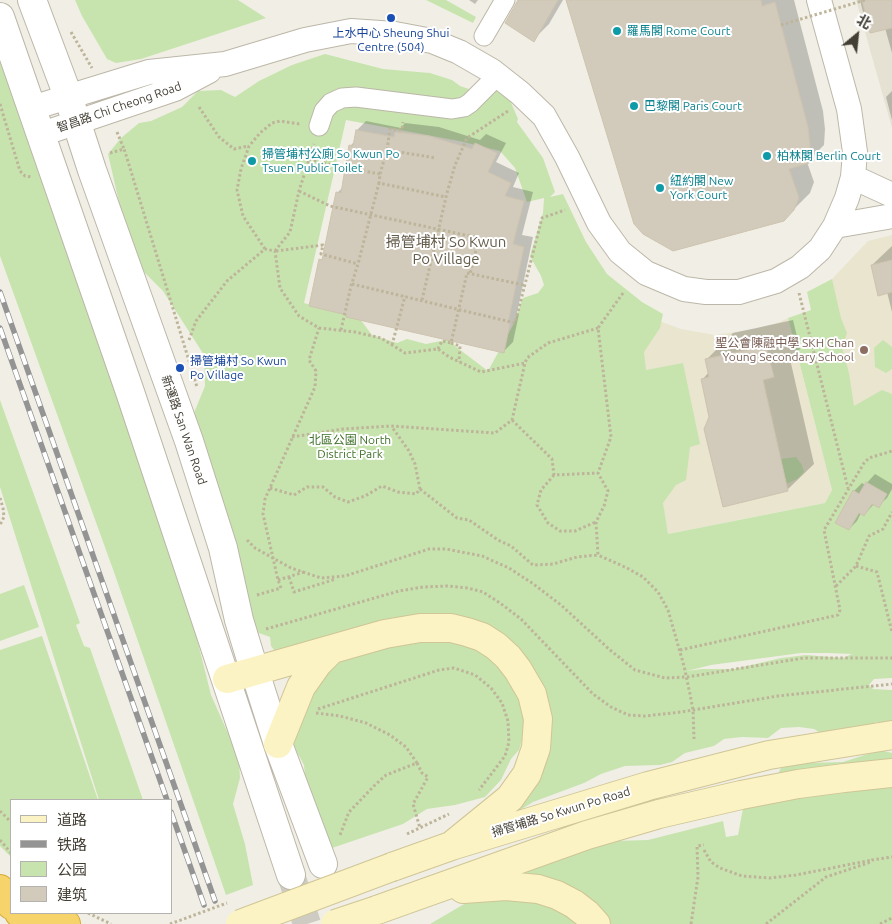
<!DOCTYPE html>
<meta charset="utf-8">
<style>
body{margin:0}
#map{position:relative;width:892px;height:924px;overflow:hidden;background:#f1efe5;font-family:Ubuntu,"Noto Sans SC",sans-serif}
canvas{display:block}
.legend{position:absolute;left:10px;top:799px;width:162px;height:115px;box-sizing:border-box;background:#fff;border:1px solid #b4b2ae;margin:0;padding:6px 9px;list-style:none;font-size:15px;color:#433f35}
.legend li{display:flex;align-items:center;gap:10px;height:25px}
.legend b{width:25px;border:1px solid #b4b2ae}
.north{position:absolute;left:832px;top:10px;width:50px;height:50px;-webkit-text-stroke:4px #fff;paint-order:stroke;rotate:28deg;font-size:14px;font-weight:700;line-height:20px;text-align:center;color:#433f35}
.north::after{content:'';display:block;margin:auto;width:18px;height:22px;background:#433f35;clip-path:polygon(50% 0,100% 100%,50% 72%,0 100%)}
</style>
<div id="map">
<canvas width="892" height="924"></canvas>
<ul class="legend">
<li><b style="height:6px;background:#fcf3c4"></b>道路</li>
<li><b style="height:6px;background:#949494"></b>铁路</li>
<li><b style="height:14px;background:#c7e4af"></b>公园</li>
<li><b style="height:14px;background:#d2cbbb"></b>建筑</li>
</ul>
<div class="north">北</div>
</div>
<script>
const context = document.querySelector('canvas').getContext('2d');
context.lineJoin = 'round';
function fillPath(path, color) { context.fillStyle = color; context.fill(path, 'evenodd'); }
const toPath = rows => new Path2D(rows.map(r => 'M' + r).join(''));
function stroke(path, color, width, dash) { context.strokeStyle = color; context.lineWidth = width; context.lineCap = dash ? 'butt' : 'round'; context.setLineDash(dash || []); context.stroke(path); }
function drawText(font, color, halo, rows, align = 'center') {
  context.font = font + ' Ubuntu,"Noto Sans SC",sans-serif'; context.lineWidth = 4; context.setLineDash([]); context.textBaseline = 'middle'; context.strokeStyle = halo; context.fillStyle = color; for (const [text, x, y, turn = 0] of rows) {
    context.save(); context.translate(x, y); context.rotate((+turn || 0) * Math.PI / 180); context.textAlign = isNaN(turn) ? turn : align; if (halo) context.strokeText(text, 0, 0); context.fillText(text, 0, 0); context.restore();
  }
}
fillPath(toPath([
 [856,0,892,0,892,128]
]), '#e5e1d3');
fillPath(toPath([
 [892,235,892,404,848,413,824,297,832,279,868,241],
 [651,318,681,329,715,335,755,329,780,322,788,318,832,490,825,503,668,534,635,358]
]), '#eae5cf');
fillPath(toPath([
 [75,0,238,0,266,18,141,59,116,63,107,59,82,16],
 [426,0,446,0,476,17,473,23],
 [0,47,90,305,91,323,121,403,185,591,211,695,239,758,240,778,233,804,245,844,253,885,226,895,115,575,0,256],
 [325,54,383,69,430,73,452,80,460,86,481,93,494,88,510,100,518,119,517,122,543,158,555,192,550,197,563,194,586,242,607,274,642,302,663,314,660,328,644,352,646,370,683,363,700,444,690,447,686,480,676,485,663,503,668,534,825,503,832,490,788,318,811,310,807,292,832,279,841,318,847,333,842,348,849,373,854,406,882,390,892,394,892,678,874,679,869,685,873,689,892,690,892,724,876,722,862,733,827,737,814,729,799,727,781,728,768,738,742,737,724,739,714,746,685,753,672,762,660,765,625,766,601,774,584,783,533,802,517,812,495,813,530,758,524,734,519,750,511,759,501,780,485,797,455,805,427,809,403,824,329,849,306,787,304,765,293,745,289,730,311,683,277,654,271,646,270,637,256,632,189,425,205,386,204,355,163,291,144,272,120,224,119,202,108,154,121,138,139,123,151,121,182,107,198,91,221,90,235,97,259,81,292,65],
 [346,120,459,141,500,151,515,168,527,202,544,198,543,213,530,256,541,276,544,285,538,293,523,298,513,325,488,371,455,346,450,339,426,344,407,339,397,343,372,335,360,319,343,310,315,306,304,303],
 [801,653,828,653,852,654,843,658,806,655,781,658,734,669,702,669,687,671,711,665],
 [883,340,892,347,892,369,886,373,875,367,874,348],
 [0,400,80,623,76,625,84,646,90,648,143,800,99,800,0,487],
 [796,457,802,465,804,472,797,479,786,484,781,459],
 [24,585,39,627,0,641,0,594],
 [42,636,98,800,11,800,11,857,0,846,0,650],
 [880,750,892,753,892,924,430,924,536,862,612,841,648,840,723,821,726,837,738,835,744,803,763,803,781,768,807,763,843,762]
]), '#c7e4af');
fillPath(toPath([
 [469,0,478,0,475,4],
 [520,0,563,0,549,24,533,40],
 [567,0,794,0,823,111,825,129,824,145,807,162,814,182,810,193,783,220],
 [860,0,892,0,892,53,885,28,866,24],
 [892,91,892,120,886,97],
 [366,121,401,128,405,123,439,127,480,140,486,134,506,143,496,162,519,173,513,187,533,192,522,235,533,237,517,313,519,314,513,342,503,352,321,260,324,256,337,193,343,187,350,146,355,141,357,130],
 [892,246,892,312,887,292,872,265],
 [793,320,800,349,790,359,814,464,787,490,710,417,702,380,709,372,706,360,733,333],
 [875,474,892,484,892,489,887,498,878,506,874,504,864,515,861,513,857,521,849,529,854,491,862,483,865,485]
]), '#0003');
const building = toPath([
 [518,0,558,0,534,42,505,23,518,0],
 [566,0,761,0,762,6,775,2,808,127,810,145,809,163,789,169,799,198,794,210,784,221,673,251,643,234,634,224,566,0],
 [862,0,892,0,892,28,870,33,862,0],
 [356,130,394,137,395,132,429,136,472,149,475,143,497,153,488,172,511,183,505,196,524,201,513,244,524,247,508,323,510,323,504,353,346,317,347,315,309,306,319,259,322,260,336,192,341,193,349,145,353,146,356,130],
 [892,260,892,292,878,296,871,265,892,260],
 [766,346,774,377,763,380,788,491,723,507,704,429,709,417,701,379,709,377,705,359,766,346],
 [866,482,887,494,879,508,872,504,864,516,859,513,849,530,835,523,853,490,859,494,866,482]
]);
fillPath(building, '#d2cbbb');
stroke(building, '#cdc3ae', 1);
stroke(toPath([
 [291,875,307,924]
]), '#ceccc2', 28, [28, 14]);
const pedestrian = toPath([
 [484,36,505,0],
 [319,126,324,111,331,103,342,98,356,97,452,109,464,107,470,103,498,75]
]);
const minor = toPath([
 [32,108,149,72,225,64,305,40,351,31,395,34,432,41,459,52,492,71,520,93,544,116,567,157,599,223,620,252,646,273,684,289,706,292,739,292,776,281,800,267,820,249,835,226,847,198,853,177,855,152,849,109,819,0],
 [42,134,175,89,209,71],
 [853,177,892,195],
 [835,226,892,216]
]);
const tertiary = toPath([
 [32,0,68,96,92,170,189,441,223,548,239,620,249,653,278,744,323,864],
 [0,17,130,392,291,875]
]);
const secondary = toPath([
 [227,679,385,634,420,628,451,628,467,632,482,637,496,646,508,657,518,670,532,694,538,719,536,748,527,774,510,798,451,846],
 [278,744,301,687,318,663,330,651],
 [392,867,451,846,648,786,769,755,892,735],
 [463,889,506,886,538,889,557,895,574,904,587,914,596,924],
 [377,910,587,835,659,814,741,795,798,784,844,778,892,773]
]);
const motorway = toPath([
 [0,889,11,905],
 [19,913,31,924],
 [48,913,66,924]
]);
stroke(pedestrian, '#bcb7a8', 21);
stroke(minor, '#bcb7a8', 26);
stroke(tertiary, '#bcb7a8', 30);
stroke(secondary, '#cfc597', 30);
stroke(motorway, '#d5aa3b', 30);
stroke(toPath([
 [71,32,92,68],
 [0,104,20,171,25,176,32,177],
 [199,107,219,137,234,149,248,146],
 [117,132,124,149],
 [387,150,390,129,402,130,403,122],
 [110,153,124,149,126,155,197,387],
 [309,159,341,167,380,174,379,183,446,197],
 [380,174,387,150,436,158],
 [299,191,330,206,479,238,470,274],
 [265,249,243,216,237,190,241,169,249,146,260,133,272,123,280,121,300,124],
 [275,251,290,232,299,191,314,144],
 [276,251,323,245,321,254,358,264],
 [352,284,515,323,542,218,565,210],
 [623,293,598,328,611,437,598,473,608,491,604,506,596,522,598,555,627,568,643,577,658,592,668,610,684,666,690,694,693,710,694,739],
 [799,293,848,488],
 [422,300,447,193,455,165,467,138,508,111],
 [341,330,351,286,358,264,379,183],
 [189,340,196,321,227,281,265,249,275,251,280,288,299,316,319,328,355,332,381,338,405,353,438,349,449,357,481,372,525,363],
 [451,343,460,346,459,362],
 [392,345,405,296],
 [438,349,442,341,451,343,467,273,524,285],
 [512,420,552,459,554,475,598,473],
 [292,437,343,429,391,426,495,433,512,420,525,363,527,358,548,343,598,328],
 [554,475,541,490,537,505,548,523,560,531,575,531,596,522],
 [270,488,294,495,307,487,323,487,335,497,348,502,365,496,382,486,398,492,416,494,420,489,415,464,409,451,392,427],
 [420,489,457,518,469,520,498,540,511,546,533,565,553,564,577,557,598,555],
 [0,498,3,508,4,517,0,525],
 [247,540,255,548,291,568,321,578,345,576,429,549,446,549,482,556,509,568,532,583,561,605,610,650,635,670,665,678,687,677,804,658,892,658],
 [856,566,877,572,892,632],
 [289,577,294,592,336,579],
 [278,580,304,572],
 [836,586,856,566,869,536,883,529,892,512],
 [257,595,281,588,278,580,263,514,265,499,315,387,316,371,309,360,319,328],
 [266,629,399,591,423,587,447,586,468,588,483,592,500,603,521,619,593,694,611,707,628,715,645,716,681,712,778,696,892,684],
 [680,650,838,615,840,610,824,530,864,463,869,458,892,451],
 [318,709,439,670,454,668,475,675,491,688,502,703,508,721,509,742,505,756,479,790],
 [316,713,340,716,366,723,390,735,406,747,417,763,386,775,375,785,349,812,340,835],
 [417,763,422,773,428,777,413,804,420,828],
 [0,811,11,822],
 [407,834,449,814],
 [0,840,11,853],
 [704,850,711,862,720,868,742,876,770,878,796,875,872,860],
 [88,913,111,924],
 [691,924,698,877,697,846,704,845],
 [766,924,826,877,868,863,872,860,892,857],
 [880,924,892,918]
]), '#bdb49a', 3, [2.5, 2.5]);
stroke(pedestrian, '#fff', 19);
stroke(minor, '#fff', 24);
stroke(tertiary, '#fff', 28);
stroke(secondary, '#fcf3c4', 28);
stroke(motorway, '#f6d46b', 28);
const rail = toPath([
 [0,292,215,901],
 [0,328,167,800],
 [171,812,204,905]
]);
stroke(rail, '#949494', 5.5);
stroke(rail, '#fff', 4, [11]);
const secondaryBridge = toPath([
 [240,924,392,867],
 [335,924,377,910]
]);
stroke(secondaryBridge, '#cfc597', 30, []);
stroke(toPath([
 [781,25,865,0],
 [170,924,227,903]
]), '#bdb49a', 3, [2.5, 2.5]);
stroke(secondaryBridge, '#fcf3c4', 28);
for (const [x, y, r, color] of [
 [391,18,5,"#1a4fb4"],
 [617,31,5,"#0f9aa8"],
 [634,106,5,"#0f9aa8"],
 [767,156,5,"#0f9aa8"],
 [252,161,5,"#0f9aa8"],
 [660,188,5,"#0f9aa8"],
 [864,350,5,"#8d6e63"],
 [180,368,5,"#1a4fb4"]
]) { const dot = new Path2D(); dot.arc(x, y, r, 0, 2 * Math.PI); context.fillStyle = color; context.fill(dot); stroke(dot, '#fff', 2); }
drawText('12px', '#0d838f', '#fff', [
 ["羅馬閣 Rome Court",627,31],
 ["巴黎閣 Paris Court",644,106],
 ["掃管埔村公廁 So Kwun Po",262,154],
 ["Tsuen Public Toilet",262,168],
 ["柏林閣 Berlin Court",777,156],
 ["紐約閣 New",670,181],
 ["York Court",670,195]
], 'left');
drawText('12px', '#164399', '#fff', [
 ["上水中心 Sheung Shui",391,33],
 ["Centre (504)",391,47],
 ["掃管埔村 So Kwun",190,361,"left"],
 ["Po Village",190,375,"left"]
]);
drawText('12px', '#433f35', '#fff', [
 ["智昌路 Chi Cheong Road",119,107,-19],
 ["新運路 San Wan Road",184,430,71],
 ["掃管埔路 So Kwun Po Road",561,812,-17]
]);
drawText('12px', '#785e54', '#fff', [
 ["聖公會陳融中學 SKH Chan",854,343],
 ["Young Secondary School",854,357]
], 'right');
drawText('12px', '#40712b', '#fff', [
 ["北區公園 North",350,440],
 ["District Park",350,454]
]);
drawText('15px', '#655d4c', '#fff', [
 ["掃管埔村 So Kwun",446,242],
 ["Po Village",446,259]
]);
</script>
